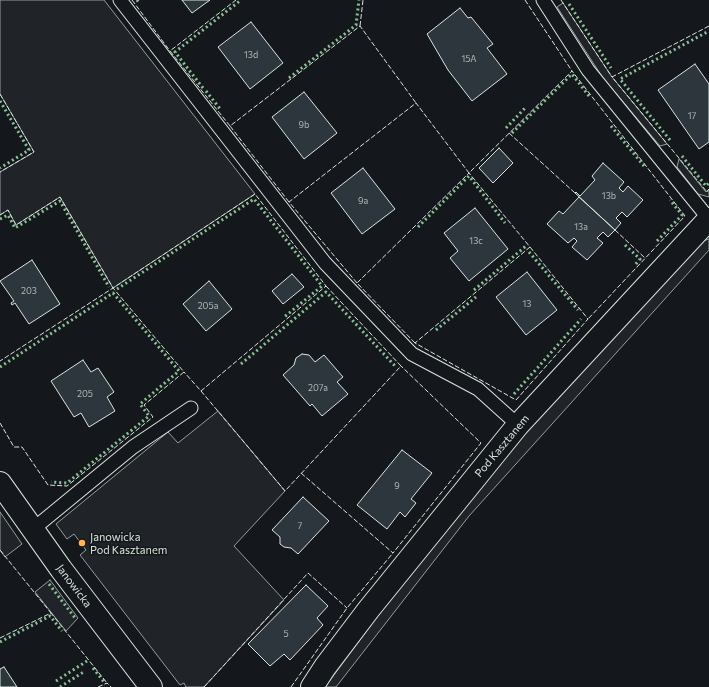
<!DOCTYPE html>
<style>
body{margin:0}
canvas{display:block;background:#14181c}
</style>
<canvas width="709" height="687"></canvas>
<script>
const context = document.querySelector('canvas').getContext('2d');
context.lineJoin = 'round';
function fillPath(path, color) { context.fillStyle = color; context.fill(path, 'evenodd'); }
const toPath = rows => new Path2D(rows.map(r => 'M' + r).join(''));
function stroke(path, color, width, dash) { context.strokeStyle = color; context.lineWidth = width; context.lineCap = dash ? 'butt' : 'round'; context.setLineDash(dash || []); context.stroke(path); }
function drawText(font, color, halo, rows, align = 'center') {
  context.font = font + ' Commissioner,sans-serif'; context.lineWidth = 3; context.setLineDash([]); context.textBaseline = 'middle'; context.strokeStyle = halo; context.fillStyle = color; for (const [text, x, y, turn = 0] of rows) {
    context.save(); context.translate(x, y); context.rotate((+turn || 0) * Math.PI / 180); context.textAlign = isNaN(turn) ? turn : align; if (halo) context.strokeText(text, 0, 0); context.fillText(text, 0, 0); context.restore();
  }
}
const green = toPath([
 [0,0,104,0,255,194,113,288,60,197,16,225,8,210,0,215,0,172,34,152,0,94,0,0],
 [563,3,612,77,667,144,660,146,603,78,557,7,563,3],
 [679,159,706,192,709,189,709,197,698,194,677,167,679,159],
 [709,239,709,250,469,516,336,687,325,687,404,581,526,432,703,241,709,239],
 [218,411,285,491,234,546,284,600,204,687,186,687,184,683,180,685,80,555,86,550,74,534,67,539,56,524,168,432,178,443,218,411],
 [0,512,22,544,5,557,0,550,0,512],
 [50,580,78,618,66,631,35,592,50,580]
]);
fillPath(green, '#202428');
stroke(green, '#939e99', 1);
const building = toPath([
 [182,0,210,0,192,13,182,0],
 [460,8,468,18,471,17,493,44,487,48,507,74,472,101,448,70,427,34,460,8],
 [251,22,283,63,250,89,218,47,251,22],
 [695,64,709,84,709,142,699,149,658,90,695,64],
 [304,92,337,133,304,159,272,117,304,92],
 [499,148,513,163,493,183,479,168,499,148],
 [603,163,624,182,619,188,623,192,628,186,643,200,627,217,622,212,616,218,621,223,615,230,575,193,576,192,580,196,595,180,592,176,603,163],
 [363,168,395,209,362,234,331,193,363,168],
 [579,197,615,230,608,237,603,232,597,238,603,243,587,260,572,247,577,241,574,238,568,243,547,224,559,211,563,214,579,197],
 [475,208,508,249,469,281,450,258,458,251,444,233,475,208],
 [32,260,60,304,29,324,15,303,12,305,11,303,14,301,0,281,32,260],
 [527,272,557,310,526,335,496,297,527,272],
 [292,274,304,287,283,304,272,291,292,274],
 [209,281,232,309,206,331,183,304,209,281],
 [302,354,309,355,315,362,324,355,343,377,337,382,348,394,322,416,312,404,310,406,283,375,294,365,296,358,302,354],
 [83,360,91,372,98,368,114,392,107,397,115,411,89,427,81,413,74,417,51,381,83,360],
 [402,450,432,473,411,499,416,503,405,517,400,512,387,529,357,505,402,450],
 [303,497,329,521,298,554,291,548,284,547,280,544,280,537,272,530,303,497],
 [306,585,328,606,317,618,323,625,290,660,284,654,270,666,248,644,306,585],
 [4,667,17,687,0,687,0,669,4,667]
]);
fillPath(building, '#2c363c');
stroke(building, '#d8e6dc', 1);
const service = toPath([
 [120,0,325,263,412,354,478,389,518,425],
 [543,0,588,70,709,219],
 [32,530,133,447,191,408]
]);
const minor = toPath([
 [312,687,325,667,369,609,518,425,709,219]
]);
const tertiary = toPath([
 [0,483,61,569,151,687]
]);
stroke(service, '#d8e6dc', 15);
stroke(minor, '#d8e6dc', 24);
stroke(tertiary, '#d8e6dc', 24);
stroke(service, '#14181c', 13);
stroke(minor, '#14181c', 22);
stroke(tertiary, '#14181c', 22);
stroke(toPath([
 [137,0,139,3],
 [569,4,611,68],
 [289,78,356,25,359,0],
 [203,88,175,52,241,0],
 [206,91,221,110],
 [0,101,29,150,0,168],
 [611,126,644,166],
 [506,128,526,107],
 [512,133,572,74,589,96],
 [670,140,620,79,709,31],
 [682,156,706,186,709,183],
 [0,219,8,215,15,228,60,201,109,287],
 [418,227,469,176,505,223],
 [657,241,682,215,670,200],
 [625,245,640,259,635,265],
 [529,252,578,310],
 [117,289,254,199,322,286,283,318],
 [474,290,526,246],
 [436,330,476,297],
 [241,364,326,292,395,366],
 [0,367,113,293,179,371,140,404,149,416,67,483,51,482],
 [514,394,581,319],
 [49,584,75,618],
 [0,642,50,616,62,631],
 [93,668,104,682],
 [56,681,87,661],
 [60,687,85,671]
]), '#8ac095', 3, [2, 3]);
stroke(toPath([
 [132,0,170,51],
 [525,0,572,71],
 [561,0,612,77],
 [360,26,363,0],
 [709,26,612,77,707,192,709,189],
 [0,94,34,152,0,172],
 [230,126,170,51,236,0],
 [509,133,575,193],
 [289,202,230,126,360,26,416,103],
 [0,215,8,210,16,225,60,197,113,288,0,361],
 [615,230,645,258],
 [530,247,588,319,516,400,415,343,530,247],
 [357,283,289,202,416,103,469,173,572,71,685,216,588,319],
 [415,343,357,283,469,173,530,247],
 [201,391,285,491,401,366,326,286],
 [0,423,14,447,22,447,48,485,67,486,153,417,144,405,184,372,113,288,255,194,326,286,201,391,184,372],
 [301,473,393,553,481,443,401,366],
 [0,550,51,613],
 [0,638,51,613,107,683],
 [98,687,107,683,111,687],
 [204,687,308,573,347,608],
 [291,687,347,608,393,553]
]), '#d8e6dc', 1, [5, 2]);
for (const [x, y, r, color] of [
 [82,543,4,"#ffb74d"]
]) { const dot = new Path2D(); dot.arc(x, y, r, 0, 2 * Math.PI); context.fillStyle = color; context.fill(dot); stroke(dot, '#14181c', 1.5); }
drawText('9px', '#adbab4', null, [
 ["13d",251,55],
 ["15A",469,59],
 ["17",692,116],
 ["9b",304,125],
 ["13b",609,196],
 ["9a",363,201],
 ["13a",581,227],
 ["13c",476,241],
 ["203",29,291],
 ["13",527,304],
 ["205a",208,306],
 ["207a",318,388],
 ["205",85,394],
 ["9",397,486],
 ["7",300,526],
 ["5",286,634]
]);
drawText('11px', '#d8e6dc', '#14181c', [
 ["Pod Kasztanem",502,446,-50],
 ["Janowicka",74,586,53]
]);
drawText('11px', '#d8e6dc', '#14181c', [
 ["Janowicka",90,537],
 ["Pod Kasztanem",90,550]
], 'left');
</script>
